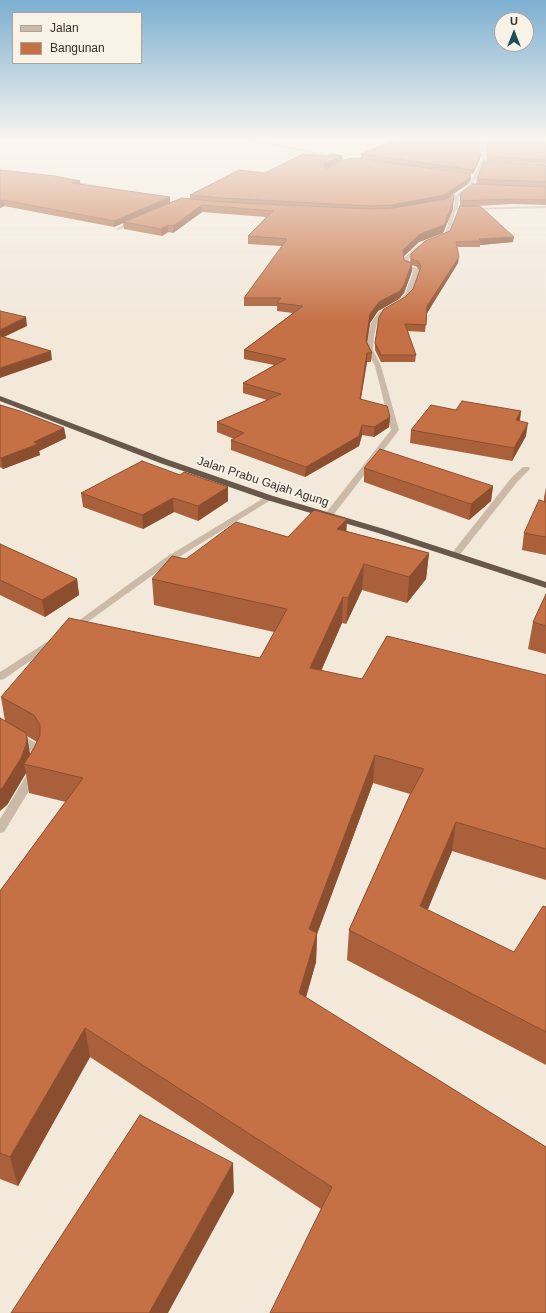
<!DOCTYPE html>
<style>
body{margin:0}
#map{position:relative;width:546px;height:1313px;overflow:hidden;background:#f2e9db;font-family:Helvetica,sans-serif}
canvas{display:block}
.legend{position:absolute;left:12px;top:12px;width:130px;height:52px;box-sizing:border-box;background:#f9f3e7;border:1px solid #aba49b;margin:0;padding:5px 7px;list-style:none;font-size:12px;color:#362e28}
.legend li{display:flex;align-items:center;gap:8px;height:20px}
.legend b{width:20px;border:1px solid #aba49b}
.north{position:absolute;left:494px;top:12px;width:40px;height:40px;box-sizing:border-box;background:#f9f3e7;border:1px solid #aba49b;border-radius:50%;rotate:0deg;font-size:11px;font-weight:700;line-height:16px;text-align:center;color:#362e28}
.north::after{content:'';display:block;margin:auto;width:14px;height:18px;background:#1d4e58;clip-path:polygon(50% 0,100% 100%,50% 72%,0 100%)}
</style>
<div id="map">
<canvas width="546" height="1313"></canvas>
<ul class="legend">
<li><b style="height:5px;background:#cabaa7"></b>Jalan</li>
<li><b style="height:11px;background:#c67145"></b>Bangunan</li>
</ul>
<div class="north">U</div>
</div>
<script>
const context = document.querySelector('canvas').getContext('2d');
context.lineJoin = 'round';
const toPath = rows => new Path2D(rows.map(r => 'M' + r).join(''));
function fillPath(path, color) { context.fillStyle = color; context.fill(path, 'evenodd'); }
function stroke(path, color, width, dash) { context.strokeStyle = color; context.lineWidth = width; context.lineCap = dash ? 'butt' : 'round'; context.setLineDash(dash || []); context.stroke(path); }
function drawText(font, color, halo, rows, align = 'center') {
  context.font = font + ' Helvetica,sans-serif'; context.lineWidth = 3.5; context.setLineDash([]); context.textBaseline = 'middle'; context.strokeStyle = halo; context.fillStyle = color; for (const [text, x, y, turn = 0] of rows) {
    context.save(); context.translate(x, y); context.rotate((+turn || 0) * Math.PI / 180); context.textAlign = isNaN(turn) ? turn : align; if (halo) context.strokeText(text, 0, 0); context.fillText(text, 0, 0); context.restore();
  }
}
fillPath(toPath([
 [7,138,12,138,0,142,0,140,7,138],
 [237,138,244,138,353,160,351,161,237,138],
 [485,138,489,138,485,143,484,155,486,159,484,162,499,164,483,164,472,187,459,197,458,209,455,212,450,231,446,238,436,240,436,238,442,236,446,231,451,212,454,209,455,200,444,205,440,204,455,196,469,185,482,159,480,155,481,143,485,138],
 [67,180,111,188,113,189,111,190,66,182,67,180],
 [546,206,546,208,470,210,468,209,470,208,546,206],
 [134,220,138,221,119,230,115,229,134,220],
 [418,245,422,246,409,259,409,266,417,268,419,272,411,295,404,302,383,314,377,323,374,336,373,350,381,366,399,430,331,518,325,518,324,516,325,514,391,430,375,366,367,350,368,336,371,323,379,312,400,300,405,294,413,272,413,270,405,268,403,259,418,245],
 [523,467,529,467,530,469,518,481,458,557,452,557,451,555,452,553,512,477,523,467],
 [267,496,273,496,274,498,171,562,75,631,69,631,67,629,165,558,267,496],
 [53,638,56,639,58,641,56,643,4,679,0,680,0,672,53,638],
 [0,723,38,744,44,754,43,763,38,776,4,832,0,833,0,819,26,776,31,763,32,754,30,750,0,732,0,723]
]), '#cabaa7');
fillPath(toPath([
 [0,396,166,459,273,496,384,529,546,582,546,588,378,533,267,500,160,463,0,401,0,396]
]), '#68584c');
fillPath(toPath([
 [419,138,483,138,480,142,479,150,480,159,473,174,430,168,471,179,468,184,447,198,454,195,453,209,443,233,419,242,404,256,404,260,410,263,411,254,450,231,460,206,461,193,476,184,477,179,546,165,546,205,513,204,476,206,513,242,480,245,480,247,457,247,458,263,427,313,425,332,407,331,416,355,415,362,381,362,375,350,375,343,405,297,413,289,419,271,417,267,412,265,412,271,404,293,399,299,378,311,370,323,367,342,372,353,371,362,367,362,361,399,390,417,389,427,374,437,362,435,359,446,305,477,231,450,231,440,234,439,217,432,217,422,267,400,243,393,243,383,274,365,244,359,244,350,293,313,277,311,277,306,244,306,244,298,282,246,248,244,248,236,266,217,202,212,173,233,168,232,162,236,124,229,123,223,114,227,4,206,0,208,0,170,81,184,170,202,190,198,190,195,265,173,326,156,342,156,342,161,325,169,361,159,361,154,410,142],
 [546,138,546,164,487,161,487,139],
 [0,405,64,428,66,438,39,451,40,455,3,469,0,467],
 [456,410,521,411,520,421,526,436,512,461,410,443,411,430],
 [364,468,493,486,491,501,469,520,364,482],
 [180,475,228,487,228,501,198,521,174,512,143,529,83,507,81,493],
 [546,488,546,555,522,550,524,533,544,501,544,497],
 [346,531,429,553,426,579,407,603,362,590,346,624,342,623,321,671,362,679,546,675,546,880,452,851,427,910,514,952,546,907,546,1065,347,960,349,930,410,794,373,783,317,934,316,962,306,998,546,1147,321,1209,90,1057,18,1186,0,1179,0,891,66,802,29,793,26,773,7,805,5,721,1,697,260,658,274,632,154,605,152,579,186,559,288,537],
 [27,736,37,742,34,748,30,754],
 [0,544,77,579,79,595,45,617,0,595],
 [546,594,546,654,528,649,533,622]
]), '#aa613b');
fillPath(toPath([
 [481,154,480,159,473,174,474,170],
 [342,156,342,161,323,169,324,164],
 [471,174,471,179,468,184,443,201,392,211,392,205],
 [80,181,81,186,72,183],
 [170,197,170,203,123,222,123,223,114,227,114,221],
 [3,200,4,206,0,208,0,201],
 [453,202,453,209,443,233,419,242,402,258,403,250],
 [202,205,202,212,173,233,173,226],
 [168,225,168,232,162,236,161,229],
 [514,237,513,242,480,245,481,241,479,239],
 [459,257,458,263,427,313,427,306],
 [412,263,412,271,404,293,399,299,378,311,370,323,366,350,366,341,370,314,379,302],
 [26,317,27,326,0,339,0,330],
 [51,351,52,360,0,378,0,368],
 [367,353,367,362,359,408,360,399],
 [521,411,519,424,516,420],
 [390,417,389,427,374,437,374,427],
 [528,423,526,436,512,461,514,448],
 [362,425,362,435,359,446,305,477,306,467],
 [64,428,66,438,39,451,40,455,3,469,1,458],
 [493,486,491,501,469,520,471,504],
 [228,487,228,501,198,521,198,506],
 [173,498,174,512,143,529,142,515],
 [347,519,346,543,337,529],
 [429,553,426,579,407,603,409,577],
 [364,564,362,590,346,624,348,598],
 [77,579,79,595,45,617,42,600],
 [343,597,342,623,310,696,310,668],
 [27,737,30,754,24,764,26,773,7,805,0,811,0,790],
 [375,755,373,783,317,934,316,962,298,1023,299,993,309,929],
 [456,822,452,851,417,936,420,906],
 [85,1028,90,1057,18,1186,10,1157],
 [233,1163,234,1192,168,1313,149,1313]
]), '#8b4f30');
const building = toPath([
 [419,138,480,138,479,150,481,154,474,170,361,154,395,140,410,142,419,138],
 [488,138,546,138,546,160,487,156,487,139,488,138],
 [303,154,326,156,332,154,342,156,324,164,325,169,347,159,356,158,471,174,468,179,444,195,392,205,370,206,222,198,190,195,239,170,265,173,303,154],
 [484,161,546,165,546,182,477,179,484,161],
 [0,170,55,176,80,181,72,183,170,197,114,221,3,200,0,201,0,170],
 [473,184,546,187,546,200,513,199,460,201,461,193,473,184],
 [454,195,453,202,444,225,420,234,403,250,404,260,412,263,404,285,400,291,379,302,370,314,366,341,372,353,367,353,360,399,387,406,390,417,374,427,362,425,359,436,306,467,231,440,244,433,217,422,281,394,243,383,286,359,244,350,303,306,277,303,281,298,244,298,287,239,248,236,273,211,202,205,173,226,168,225,161,229,123,222,182,198,222,202,370,209,393,208,446,199,454,195],
 [460,206,480,206,514,237,479,239,481,241,456,242,459,257,427,306,426,325,405,324,416,355,381,355,375,343,379,317,384,309,405,297,413,289,421,267,418,261,411,259,411,254,425,241,450,231,460,206],
 [0,311,26,317,0,330,0,311],
 [0,336,51,351,0,368,0,336],
 [462,401,521,411,516,420,528,423,514,448,411,430,431,405,456,410,462,401],
 [0,405,20,411,64,428,34,442,38,444,1,458,0,458,0,405],
 [380,449,493,486,471,504,364,468,380,449],
 [142,461,180,475,184,472,228,487,198,506,173,498,142,515,81,493,142,461],
 [539,500,546,502,546,537,524,533,539,500],
 [314,510,347,519,337,529,429,553,409,577,364,564,348,598,343,597,310,668,362,679,387,636,546,675,546,849,456,822,420,906,514,952,543,906,546,907,546,1032,349,930,410,795,424,769,375,755,309,929,317,933,299,993,546,1147,546,1313,270,1313,332,1187,85,1028,10,1157,0,1153,0,891,83,778,24,764,34,748,40,735,40,725,34,715,1,697,69,618,260,658,287,609,152,579,172,556,186,559,236,522,288,537,314,510],
 [0,544,77,579,42,600,0,580,0,544],
 [546,594,546,626,533,622,546,594],
 [0,718,26,733,27,737,26,745,21,758,3,787,0,790,0,718],
 [140,1115,233,1163,149,1313,11,1313,140,1115]
]);
fillPath(building, '#c67145');
stroke(building, '#8b4f30', 1);
const sky = context.createLinearGradient(0, 0, 0, 322);
sky.addColorStop(0, '#7cafd1');
sky.addColorStop(0.43, '#f9f5ef');
sky.addColorStop(1, '#f9f5ef00');
context.fillStyle = sky;
context.fillRect(0, 0, 546, 322);
drawText('12px', '#362e28', '#f9f3e7', [
 ["Jalan Prabu Gajah Agung",263,482,18]
]);
</script>
